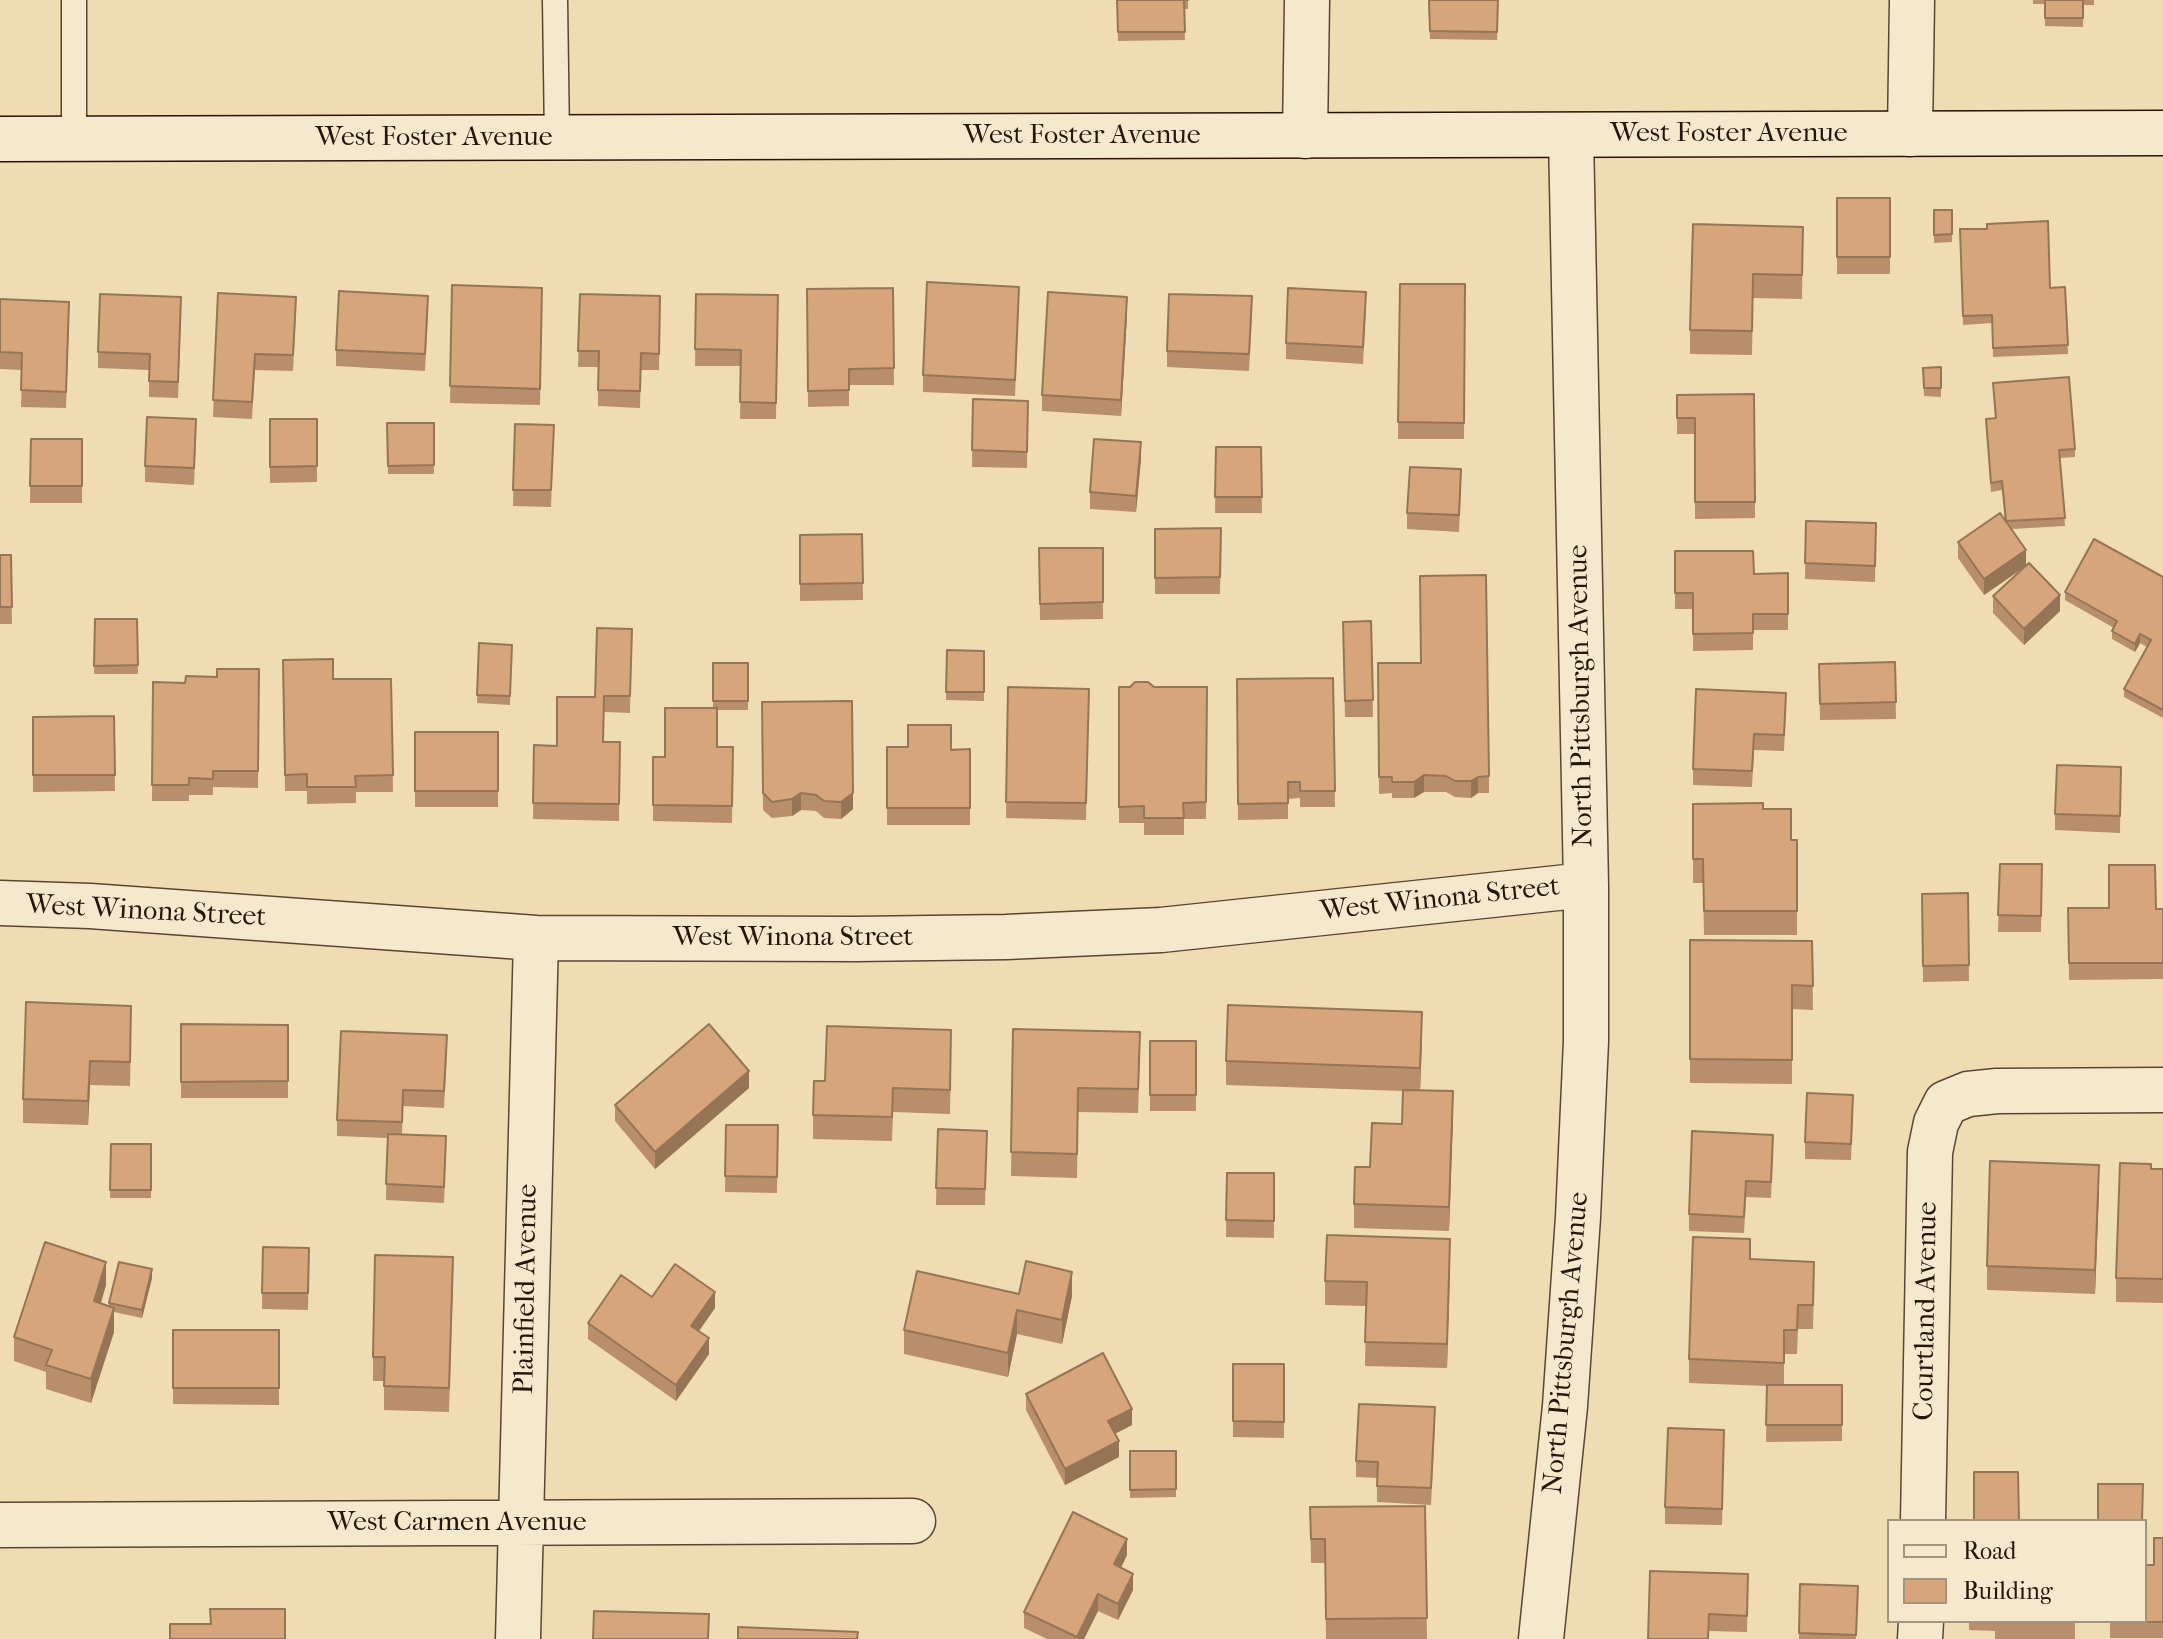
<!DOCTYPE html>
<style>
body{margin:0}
#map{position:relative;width:2163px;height:1639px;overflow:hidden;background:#f0dcb2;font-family:"IM FELL French Canon",serif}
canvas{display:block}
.legend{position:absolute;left:1887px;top:1519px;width:260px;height:104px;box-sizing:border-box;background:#f5e8cd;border:2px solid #a3937f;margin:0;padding:10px 14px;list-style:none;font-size:24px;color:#29130b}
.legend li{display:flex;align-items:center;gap:16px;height:40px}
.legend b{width:40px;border:2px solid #a3937f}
</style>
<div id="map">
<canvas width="2163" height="1639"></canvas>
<ul class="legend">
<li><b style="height:10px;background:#f5e8cd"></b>Road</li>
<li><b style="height:22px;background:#d7a57b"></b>Building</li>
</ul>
</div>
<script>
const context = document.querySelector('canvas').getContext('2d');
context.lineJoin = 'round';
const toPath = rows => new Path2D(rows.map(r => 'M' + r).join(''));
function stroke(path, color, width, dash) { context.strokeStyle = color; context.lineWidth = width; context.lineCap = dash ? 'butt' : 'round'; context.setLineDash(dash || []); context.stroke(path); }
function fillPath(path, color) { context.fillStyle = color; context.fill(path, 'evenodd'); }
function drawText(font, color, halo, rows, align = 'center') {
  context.font = font + ' "IM FELL French Canon",serif'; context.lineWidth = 8; context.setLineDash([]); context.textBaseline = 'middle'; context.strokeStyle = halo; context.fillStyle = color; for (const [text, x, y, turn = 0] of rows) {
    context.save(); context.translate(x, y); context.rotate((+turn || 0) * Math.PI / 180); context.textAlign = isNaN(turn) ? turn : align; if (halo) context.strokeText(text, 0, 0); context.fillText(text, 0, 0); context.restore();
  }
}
const lane = toPath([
 [74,0,74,139],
 [555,0,557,138]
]);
const street = toPath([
 [1910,134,1912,0],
 [1305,136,1307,0],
 [0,903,90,906,536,938,856,939,1006,937,1161,930,1586,885],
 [1923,1521,1930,1152,1936,1123,1946,1103,1968,1094,1997,1091,2163,1090],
 [0,1525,913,1521],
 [518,1639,536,938],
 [1541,1639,1565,1406,1578,1217,1586,1041,1586,885,1571,135],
 [1920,1639,1921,1621]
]);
const secondary = toPath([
 [0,139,2163,133]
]);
stroke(lane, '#5b4535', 27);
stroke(street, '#5b4535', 47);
stroke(secondary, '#29130b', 47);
stroke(lane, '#f5e8cd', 24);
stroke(street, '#f5e8cd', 44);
stroke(secondary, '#f5e8cd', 44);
fillPath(toPath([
 [1117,0,1188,0,1188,9,1184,9,1185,40,1118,41],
 [1428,0,1498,0,1497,40,1430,39],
 [2033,0,2094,0,2094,5,2083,5,2083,27,2045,26,2045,4,2033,4],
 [1837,198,1890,198,1890,274,1837,274],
 [1934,210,1952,210,1952,242,1934,243],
 [1803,227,1802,299,1753,298,1752,355,1690,354,1690,330],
 [1960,229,2050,288,2065,287,2068,354,1993,357,1992,323,1963,325],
 [1400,284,1465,284,1464,439,1398,439],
 [452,285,542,288,540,405,450,403],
 [893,288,894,385,849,385,849,406,808,407,807,289],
 [218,293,296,313,293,371,255,370,252,419,213,417],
 [580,294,660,296,659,370,641,370,640,408,598,406,598,367,578,367],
 [696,294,778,295,776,419,740,419,741,366,695,366],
 [0,299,69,319,66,408,21,407,22,370,0,369],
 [1019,303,1015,396,923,392,923,375],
 [1366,308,1363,364,1286,359,1286,343],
 [428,312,425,371,336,366,336,350],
 [1252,313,1249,371,1167,367,1167,351],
 [181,314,178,398,149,397,149,370,98,368,98,352],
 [1127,314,1121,416,1042,411,1042,395],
 [1941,367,1941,397,1924,396,1923,368],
 [1993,383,2075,449,2075,457,2060,458,2065,526,2012,529,2026,565,2060,611,2024,645,1993,613,1993,596,2023,568,1984,595,1958,558,1958,542,2005,520,2002,490,1991,492,1986,419,1995,418],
 [1754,394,1755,518,1695,519,1695,434,1677,434,1677,395],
 [973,399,1028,401,1027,468,972,467],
 [270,419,317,419,317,482,270,483],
 [387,423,434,423,434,474,388,474],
 [515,424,554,425,551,507,513,506],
 [196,436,194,485,145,482,145,466],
 [31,439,82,439,82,503,30,503],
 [1216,447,1261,447,1262,513,1215,513],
 [1141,459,1136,512,1090,509,1090,492],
 [1461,486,1459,532,1407,529,1407,513],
 [1806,521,1876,523,1875,582,1805,579],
 [1221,528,1220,594,1155,594,1155,529],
 [862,534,863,600,800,601,800,535],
 [1039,548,1103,548,1103,619,1040,620],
 [1675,551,1754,574,1788,573,1788,630,1753,630,1753,650,1693,651,1693,609,1675,609],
 [0,555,11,555,12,624,0,624],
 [2163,577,2163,718,2124,697,2124,689,2147,647,2140,643,2135,652,2112,639,2112,631,2114,628,2065,600,2065,592],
 [95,619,137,619,138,674,94,674],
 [1371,621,1373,717,1345,717,1343,622],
 [632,629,630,713,604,712,604,742,620,742,619,821,533,819,534,745,557,746,595,697],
 [479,643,512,645,510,705,477,703],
 [947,650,984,651,984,701,946,700],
 [283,660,333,679,391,679,393,792,356,792,356,803,307,804,307,791,285,791],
 [1895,662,1896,719,1820,720,1819,664],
 [713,663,748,663,748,710,717,710,717,747,733,747,732,823,653,821,653,757,665,757,713,708],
 [1378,663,1489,776,1489,793,1478,793,1471,798,1455,797,1446,792,1424,792,1414,798,1392,798,1392,793,1379,794],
 [259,669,258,788,213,787,213,795,189,795,189,801,152,801,153,682,185,683],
 [1333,678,1335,807,1300,807,1300,798,1288,799,1288,819,1238,820,1237,679],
 [1008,687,1089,689,1086,820,1006,818],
 [1119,687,1207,687,1206,819,1184,819,1184,835,1144,835,1144,823,1119,823],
 [762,702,853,809,841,819,824,818,816,811,801,810,792,816,772,818,763,810],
 [1786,709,1784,751,1754,750,1752,787,1693,785,1693,769],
 [114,716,115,791,33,792,33,717],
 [415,732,498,732,498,807,415,807],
 [887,747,970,749,970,825,887,825],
 [2121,767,2120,833,2055,830,2055,814],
 [1693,804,1763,809,1791,840,1797,840,1797,935,1704,935,1703,883,1693,883],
 [2000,864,2042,864,2041,932,1998,932],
 [1968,893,1969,981,1923,982,1922,894],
 [2068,908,2163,909,2163,979,2069,980],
 [1690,940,1812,941,1813,1010,1792,1009,1792,1084,1690,1083],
 [181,1024,288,1025,288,1098,181,1098],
 [1013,1029,1140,1056,1138,1113,1078,1112,1077,1178,1011,1176],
 [131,1030,130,1086,90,1085,88,1125,23,1123,23,1099],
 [1422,1036,1420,1090,1453,1115,1449,1231,1354,1228,1354,1204,1370,1167,1402,1124,1403,1091,1226,1085,1226,1061],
 [1150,1041,1196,1041,1196,1111,1150,1111],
 [447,1051,444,1108,403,1106,402,1135,446,1153,444,1203,386,1200,387,1138,337,1136,337,1120],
 [951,1054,950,1114,893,1112,892,1141,813,1139,813,1115,825,1081],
 [749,1088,655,1169,615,1121,615,1105],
 [1853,1111,1851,1160,1805,1159,1805,1142],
 [726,1125,778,1125,777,1193,725,1192],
 [938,1129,987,1131,985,1205,936,1205],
 [111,1144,151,1144,151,1198,110,1198],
 [1773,1151,1771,1198,1746,1197,1744,1233,1689,1231,1689,1214],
 [2151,1169,2163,1169,2163,1312,2163,1303,2116,1302,2116,1278],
 [1227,1173,1274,1173,1274,1238,1226,1237],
 [2099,1189,2095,1294,1987,1290,1987,1266],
 [263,1247,309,1248,308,1310,262,1309],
 [1750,1259,1814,1286,1813,1329,1798,1329,1797,1354,1784,1354,1784,1385,1842,1385,1842,1441,1766,1442,1767,1386,1689,1383,1689,1359],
 [1450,1263,1447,1368,1365,1366,1366,1306,1325,1305,1325,1281],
 [152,1278,142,1318,114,1312,114,1332,91,1403,46,1389,46,1372,14,1361,14,1337,106,1285,101,1303,109,1306,109,1303],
 [453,1281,449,1412,384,1410,384,1381,373,1381,373,1357],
 [1019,1294,1072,1296,1062,1344,1017,1334,1008,1377,904,1354,904,1330],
 [652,1297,715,1308,699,1331,709,1354,676,1401,588,1339,588,1323],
 [173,1330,279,1330,279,1405,173,1404],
 [1233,1364,1284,1364,1284,1438,1233,1437],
 [1026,1394,1132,1425,1115,1434,1119,1457,1065,1485,1026,1410],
 [1435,1424,1431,1505,1377,1502,1377,1478,1356,1477,1356,1461],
 [1724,1430,1722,1525,1665,1524,1665,1507],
 [1130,1451,1176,1489,1176,1497,1130,1498],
 [1425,1506,1427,1639,1326,1639,1325,1563,1311,1563,1310,1507],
 [2163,1538,2163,1638,2110,1638,2110,1621,2154,1565],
 [1127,1555,1121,1568,1133,1590,1118,1620,1098,1611,1084,1639,1047,1639,1024,1628,1024,1612],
 [1748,1574,1747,1632,1709,1631,1648,1639],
 [1800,1584,1858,1586,1856,1639,1799,1639],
 [1969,1621,2075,1621,2075,1639,1995,1639,1995,1631,1969,1630]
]), '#b98e6a');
fillPath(toPath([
 [1127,297,1127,314,1121,416,1121,400],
 [1141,442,1141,459,1136,512,1136,496],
 [2026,550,2026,566,1984,595,1984,579],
 [2060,595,2060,611,2024,645,2024,629],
 [2140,634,2140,643,2135,652,2135,644],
 [1424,775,1424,792,1414,798,1414,782],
 [1478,777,1478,793,1471,798,1471,781],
 [801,793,801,810,792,816,792,799],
 [853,793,853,809,841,819,841,802],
 [1422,1012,1422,1036,1420,1092,1420,1068],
 [90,1061,90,1085,88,1125,88,1101],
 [749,1071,749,1088,655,1169,655,1152],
 [1453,1091,1453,1115,1449,1231,1449,1207],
 [2099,1165,2099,1189,2095,1294,2095,1270],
 [1450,1239,1450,1263,1447,1368,1447,1344],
 [106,1262,106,1285,94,1325,94,1301],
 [152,1269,152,1278,142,1318,142,1310],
 [1072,1272,1072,1296,1062,1344,1062,1320],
 [715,1292,715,1308,691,1342,691,1326],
 [114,1308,114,1332,91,1403,91,1379],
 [1017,1310,1017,1334,1008,1377,1008,1353],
 [709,1338,709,1354,676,1401,676,1385],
 [1132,1409,1132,1425,1108,1437,1108,1421],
 [1119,1441,1119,1457,1065,1485,1065,1469],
 [1127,1539,1127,1555,1114,1581,1114,1564],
 [1133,1574,1133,1590,1118,1620,1118,1604],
 [1098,1594,1098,1611,1084,1639,1077,1639]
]), '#967456');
const building = toPath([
 [1117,0,1188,0,1184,0,1185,32,1118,32,1117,0],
 [1429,0,1498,0,1497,32,1430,31,1429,0],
 [2045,0,2083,0,2083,18,2045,18,2045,0],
 [1837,198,1890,198,1890,257,1837,257,1837,198],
 [1934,210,1952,210,1952,234,1934,235,1934,210],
 [2048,221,2050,288,2065,287,2068,345,1993,348,1992,315,1963,316,1960,229,1987,229,1987,224,2048,221],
 [1693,224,1803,227,1802,275,1753,274,1752,331,1690,330,1693,224],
 [927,282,1019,287,1015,380,923,375,927,282],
 [1400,284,1465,284,1464,423,1398,422,1400,284],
 [452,285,542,288,540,389,450,386,452,285],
 [893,288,894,368,849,369,849,390,808,391,807,289,893,288],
 [1288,288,1366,292,1363,347,1286,343,1288,288],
 [339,291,428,296,425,354,336,350,339,291],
 [1048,292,1127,297,1121,400,1042,395,1048,292],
 [218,293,296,297,293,355,255,354,252,402,213,400,218,293],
 [100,294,181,297,178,382,149,381,150,354,98,352,100,294],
 [580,294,660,296,659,354,641,353,640,391,598,390,599,351,578,351,580,294],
 [696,294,778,295,776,403,740,402,741,350,695,349,696,294],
 [1169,294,1252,296,1249,354,1167,351,1169,294],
 [0,299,69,302,66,392,21,390,22,353,0,352,0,299],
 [1941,367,1941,388,1924,388,1923,368,1941,367],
 [2069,377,2075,449,2059,450,2065,518,2006,521,2002,481,1991,483,1986,419,1996,418,1993,383,2069,377],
 [1754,394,1755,502,1695,502,1695,418,1677,418,1677,395,1754,394],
 [973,399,1028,401,1027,452,972,450,973,399],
 [147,417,196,419,194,468,145,466,147,417],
 [270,419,317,419,317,466,270,467,270,419],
 [387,423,434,423,434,465,388,466,387,423],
 [515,424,554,425,551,490,513,490,515,424],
 [31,439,82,439,82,486,30,486,31,439],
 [1094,439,1141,442,1136,496,1090,492,1094,439],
 [1216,447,1261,447,1262,497,1215,497,1216,447],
 [1410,467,1461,469,1459,515,1407,513,1410,467],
 [2000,513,2026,550,1984,579,1958,542,2000,513],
 [1806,521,1876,523,1875,566,1805,563,1806,521],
 [1221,528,1220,577,1155,578,1155,529,1221,528],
 [862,534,863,583,800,584,800,535,862,534],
 [2094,539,2163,577,2163,710,2124,689,2151,640,2140,634,2135,644,2112,631,2117,621,2065,592,2094,539],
 [1039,548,1103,548,1103,602,1040,604,1039,548],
 [1675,551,1753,551,1754,574,1788,573,1788,614,1753,614,1753,633,1693,634,1693,593,1675,593,1675,551],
 [0,555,11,555,12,607,0,607,0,555],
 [2029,563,2060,595,2024,629,1993,596,2029,563],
 [1486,575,1489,776,1478,777,1471,781,1455,781,1446,776,1424,775,1414,782,1392,782,1392,777,1379,777,1378,663,1421,663,1420,576,1486,575],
 [95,619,137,619,138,665,94,666,95,619],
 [1371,621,1373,700,1345,701,1343,622,1371,621],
 [597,628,632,629,630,696,604,696,603,742,620,742,619,804,533,803,534,745,557,746,557,697,595,697,597,628],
 [479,643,512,645,510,696,477,695,479,643],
 [947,650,984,651,984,692,946,692,947,650],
 [333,659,333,679,391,679,393,775,355,776,356,787,307,787,307,774,285,775,283,660,333,659],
 [1895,662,1896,702,1820,704,1819,664,1895,662],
 [713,663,748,663,748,701,713,701,713,663],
 [217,669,259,669,258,771,213,771,213,779,189,778,189,785,152,785,153,682,185,683,186,676,217,677,217,669],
 [1333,678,1335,791,1300,791,1300,782,1288,782,1288,803,1238,804,1237,679,1333,678],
 [1135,682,1148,682,1154,687,1207,687,1206,802,1183,803,1184,818,1144,818,1144,806,1119,807,1119,687,1130,687,1135,682],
 [1008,687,1089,689,1086,803,1006,802,1008,687],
 [1696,689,1786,693,1784,735,1754,734,1752,771,1693,769,1696,689],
 [852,701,853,793,841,802,824,801,816,795,801,793,792,799,772,802,763,793,762,702,852,701],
 [665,708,717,708,717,747,733,747,732,806,653,805,653,757,665,757,665,708],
 [114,716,115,775,33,775,33,717,114,716],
 [908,725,951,725,951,750,970,749,970,808,887,808,887,747,908,747,908,725],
 [415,732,498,732,498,791,415,791,415,732],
 [2057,765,2121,767,2120,816,2055,814,2057,765],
 [1763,803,1763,809,1791,809,1791,840,1797,840,1797,911,1704,911,1703,859,1693,859,1693,804,1763,803],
 [2000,864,2042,864,2041,916,1998,915,2000,864],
 [2109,865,2155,865,2156,909,2163,909,2163,963,2069,963,2068,908,2109,908,2109,865],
 [1968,893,1969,965,1923,966,1922,894,1968,893],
 [1690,940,1812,941,1813,986,1792,985,1792,1060,1690,1059,1690,940],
 [26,1002,131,1006,130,1062,90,1061,88,1101,23,1099,26,1002],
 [1228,1005,1422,1012,1420,1068,1226,1061,1228,1005],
 [181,1024,288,1025,288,1081,181,1082,181,1024],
 [709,1024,749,1071,655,1152,615,1105,709,1024],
 [827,1026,951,1030,950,1090,893,1088,892,1117,813,1115,814,1081,825,1081,827,1026],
 [1013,1029,1140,1032,1138,1089,1078,1088,1077,1154,1011,1152,1013,1029],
 [341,1031,447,1035,444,1091,403,1090,402,1122,337,1120,341,1031],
 [1150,1041,1196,1041,1196,1095,1150,1095,1150,1041],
 [1403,1090,1453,1091,1449,1207,1354,1204,1355,1167,1370,1167,1372,1123,1402,1124,1403,1090],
 [1807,1093,1853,1095,1851,1144,1805,1142,1807,1093],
 [726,1125,778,1125,777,1177,725,1176,726,1125],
 [938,1129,987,1131,985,1189,936,1188,938,1129],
 [1692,1131,1773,1135,1771,1182,1746,1181,1744,1217,1689,1214,1692,1131],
 [388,1134,446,1136,444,1187,386,1184,388,1134],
 [111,1144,151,1144,151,1190,110,1190,111,1144],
 [1990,1161,2099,1165,2095,1270,1987,1266,1990,1161],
 [2120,1163,2151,1164,2151,1169,2163,1169,2163,1279,2116,1278,2120,1163],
 [1227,1173,1274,1173,1274,1221,1226,1220,1227,1173],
 [1327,1235,1450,1239,1447,1344,1365,1342,1367,1282,1325,1281,1327,1235],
 [1693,1237,1750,1239,1750,1259,1814,1262,1813,1305,1798,1305,1797,1330,1784,1330,1784,1363,1689,1359,1693,1237],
 [45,1242,106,1262,94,1301,114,1308,91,1379,46,1365,52,1350,14,1337,45,1242],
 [263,1247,309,1248,308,1293,262,1293,263,1247],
 [375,1255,453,1257,449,1388,384,1386,385,1357,373,1357,375,1255],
 [1026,1261,1072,1272,1062,1320,1017,1310,1008,1353,904,1330,917,1271,1019,1294,1026,1261],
 [119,1262,152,1269,142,1310,109,1303,119,1262],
 [675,1264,715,1292,691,1326,709,1338,676,1385,588,1323,621,1275,652,1297,675,1264],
 [173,1330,279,1330,279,1388,173,1388,173,1330],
 [1103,1353,1132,1409,1108,1421,1119,1441,1065,1469,1026,1394,1103,1353],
 [1233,1364,1284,1364,1284,1422,1233,1421,1233,1364],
 [1767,1385,1842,1385,1842,1425,1766,1425,1767,1385],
 [1359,1404,1435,1407,1431,1488,1377,1486,1378,1462,1356,1461,1359,1404],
 [1668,1428,1724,1430,1722,1509,1665,1507,1668,1428],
 [1130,1451,1176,1451,1176,1489,1130,1490,1130,1451],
 [1974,1472,2018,1472,2019,1521,1974,1521,1974,1472],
 [2098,1484,2143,1484,2142,1521,2098,1521,2098,1484],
 [1425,1506,1427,1618,1326,1619,1325,1539,1311,1539,1310,1507,1425,1506],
 [1073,1512,1127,1539,1114,1564,1133,1574,1118,1604,1098,1594,1077,1637,1024,1612,1073,1512],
 [2154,1538,2163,1538,2163,1622,2110,1621,2145,1621,2145,1565,2154,1565,2154,1538],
 [1650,1571,1748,1574,1747,1616,1709,1614,1708,1639,1648,1639,1650,1571],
 [1800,1584,1858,1586,1856,1635,1799,1633,1800,1584],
 [210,1609,285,1609,285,1639,170,1639,170,1624,211,1624,210,1609],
 [594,1611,709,1614,708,1639,593,1639,594,1611],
 [738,1627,858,1632,857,1639,738,1639,738,1627]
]);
fillPath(building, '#d7a57b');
stroke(building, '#967456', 2);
drawText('28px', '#29130b', '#f5e8cd', [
 ["West Foster Avenue",1729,134],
 ["West Foster Avenue",1082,136],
 ["West Foster Avenue",434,138],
 ["North Pittsburgh Avenue",1582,696,-91],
 ["West Winona Street",1440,900,-6],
 ["West Winona Street",146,912,3],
 ["West Winona Street",793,938],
 ["Plainfield Avenue",527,1289,-89],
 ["Courtland Avenue",1927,1311,-89],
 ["North Pittsburgh Avenue",1567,1343,-85],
 ["West Carmen Avenue",457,1523]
]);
</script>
